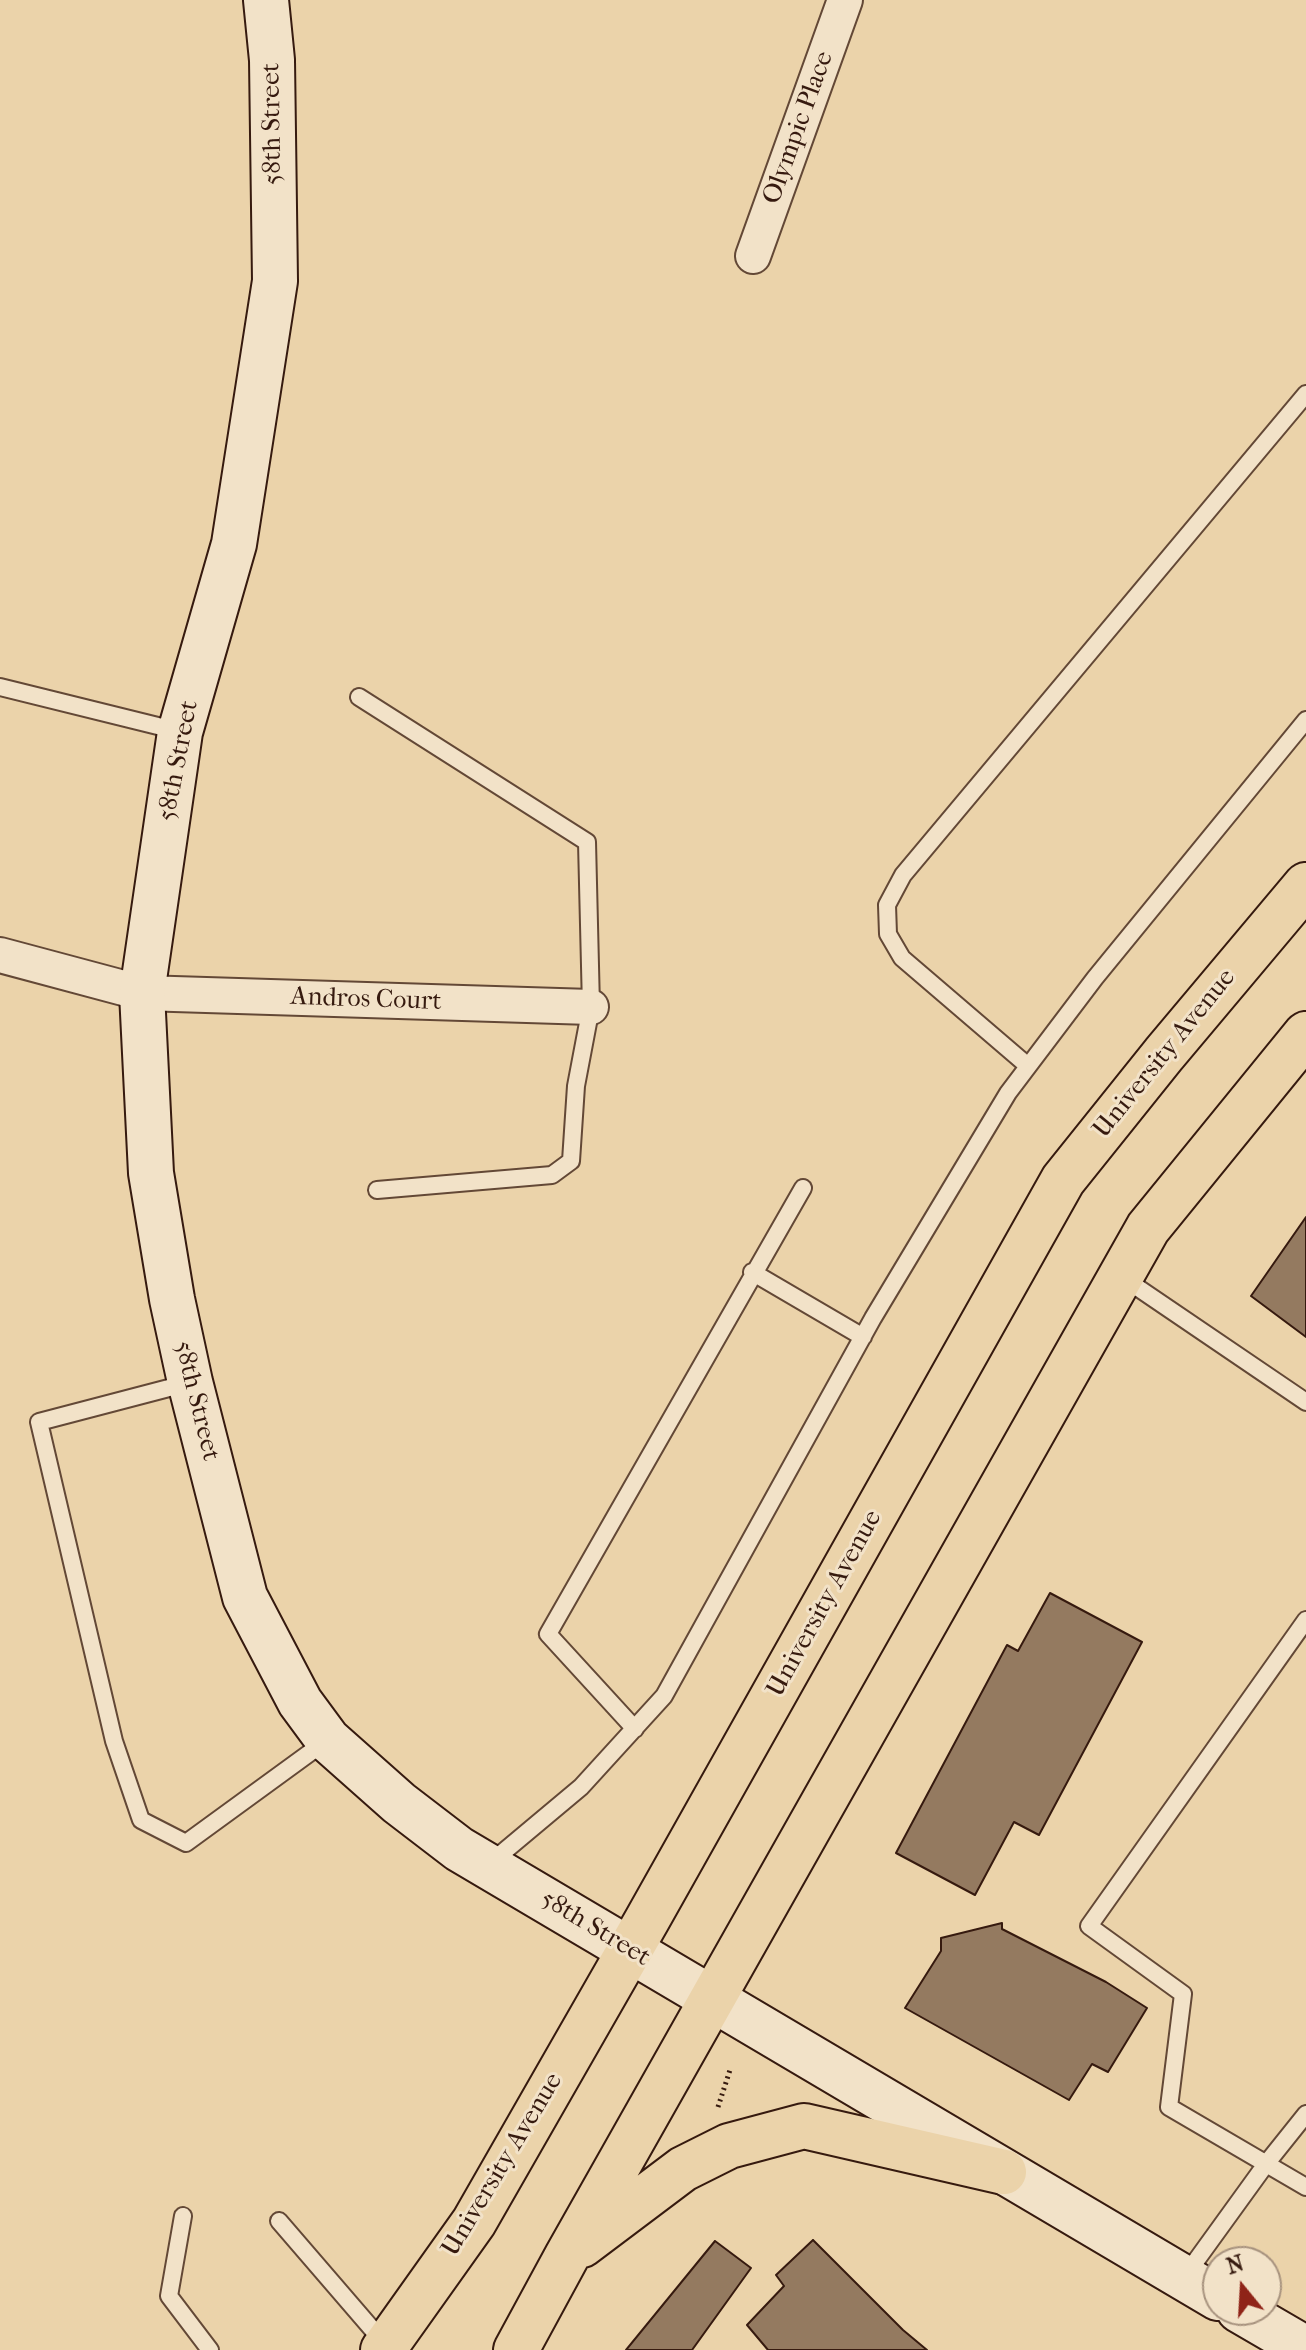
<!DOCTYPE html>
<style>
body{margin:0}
#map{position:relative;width:1306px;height:2350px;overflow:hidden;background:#ebd3aa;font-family:"IM FELL French Canon",serif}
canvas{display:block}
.north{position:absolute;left:1202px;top:2246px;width:80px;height:80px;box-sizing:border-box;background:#f2e2c8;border:2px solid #a7927e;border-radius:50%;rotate:342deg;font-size:22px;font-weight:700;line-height:32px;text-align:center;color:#361a0f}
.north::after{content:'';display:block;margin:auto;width:28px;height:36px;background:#8f2418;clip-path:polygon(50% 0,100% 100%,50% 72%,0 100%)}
</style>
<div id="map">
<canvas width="1306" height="2350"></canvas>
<div class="north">N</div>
</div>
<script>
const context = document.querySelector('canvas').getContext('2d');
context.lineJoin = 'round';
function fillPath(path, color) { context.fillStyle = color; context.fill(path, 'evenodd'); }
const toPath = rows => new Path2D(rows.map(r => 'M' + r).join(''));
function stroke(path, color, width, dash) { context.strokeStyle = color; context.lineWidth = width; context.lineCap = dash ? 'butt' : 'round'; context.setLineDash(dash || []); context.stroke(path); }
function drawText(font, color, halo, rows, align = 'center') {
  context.font = font + ' "IM FELL French Canon",serif'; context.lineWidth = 6; context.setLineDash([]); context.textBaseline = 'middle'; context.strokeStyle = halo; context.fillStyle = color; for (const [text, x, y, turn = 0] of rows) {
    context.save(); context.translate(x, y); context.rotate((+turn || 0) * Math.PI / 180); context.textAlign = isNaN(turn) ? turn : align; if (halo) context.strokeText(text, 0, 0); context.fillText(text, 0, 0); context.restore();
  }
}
const building = toPath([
 [1306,1217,1306,1337,1251,1296,1306,1217],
 [1050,1593,1142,1642,1039,1835,1014,1822,975,1895,896,1853,1007,1645,1018,1651,1050,1593],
 [1002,1923,1002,1929,1106,1982,1147,2008,1108,2072,1092,2064,1069,2100,905,2008,941,1951,941,1938,1002,1923],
 [813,2240,903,2330,927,2350,768,2350,747,2325,784,2286,776,2275,813,2240],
 [715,2241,751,2268,692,2350,626,2350,715,2241]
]);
fillPath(building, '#947a60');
stroke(building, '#361a0f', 2);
const lane = toPath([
 [0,687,178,731],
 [359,697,587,842,591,1007,576,1086,571,1161,552,1175,377,1190],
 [1028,1066,902,958,888,934,887,905,903,875,1306,394],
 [752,1272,863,1337],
 [1122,1277,1306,1402],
 [188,1383,39,1422,114,1741,141,1820,186,1843,326,1741],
 [1306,1620,1089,1926,1183,1994,1169,2107,1306,2187],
 [635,1729,548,1634,803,1188],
 [489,1864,581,1787,664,1696,873,1318,1008,1093,1095,978,1306,720],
 [183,2216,169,2296,210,2350],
 [279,2221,385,2344],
 [1185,2276,1266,2164,1306,2114]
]);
const street = toPath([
 [753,256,845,0],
 [0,955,142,993,591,1007]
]);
const secondary = toPath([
 [266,0,272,60,275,281,234,544,180,732,142,993,151,1173,172,1299,190,1382,245,1597,300,1702,328,1740,399,1803,459,1849,1218,2298],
 [1239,2310,1306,2349]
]);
const primary = toPath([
 [582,2245,683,2169,729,2146,804,2126,1004,2172],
 [383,2350,474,2222,647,1920,1063,1180,1164,1054,1306,885],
 [516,2350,567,2256,1148,1228,1306,1034]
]);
stroke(lane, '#634836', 20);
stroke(street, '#634836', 38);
stroke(secondary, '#361a0f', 48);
stroke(primary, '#361a0f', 48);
stroke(toPath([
 [718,2107,730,2070]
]), '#361a0f', 5, [2, 4]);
stroke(lane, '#f2e2c8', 16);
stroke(street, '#f2e2c8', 34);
stroke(secondary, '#f2e2c8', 44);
stroke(primary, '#ebd3aa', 44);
drawText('26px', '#361a0f', '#f2e2c8', [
 ["58th Street",273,124,-91],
 ["Olympic Place",799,128,-70],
 ["58th Street",179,761,-79],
 ["Andros Court",366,1000,2],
 ["University Avenue",1165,1054,-51],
 ["58th Street",196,1401,76],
 ["University Avenue",825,1604,-61],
 ["58th Street",595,1929,31],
 ["University Avenue",503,2165,-59]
]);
</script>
